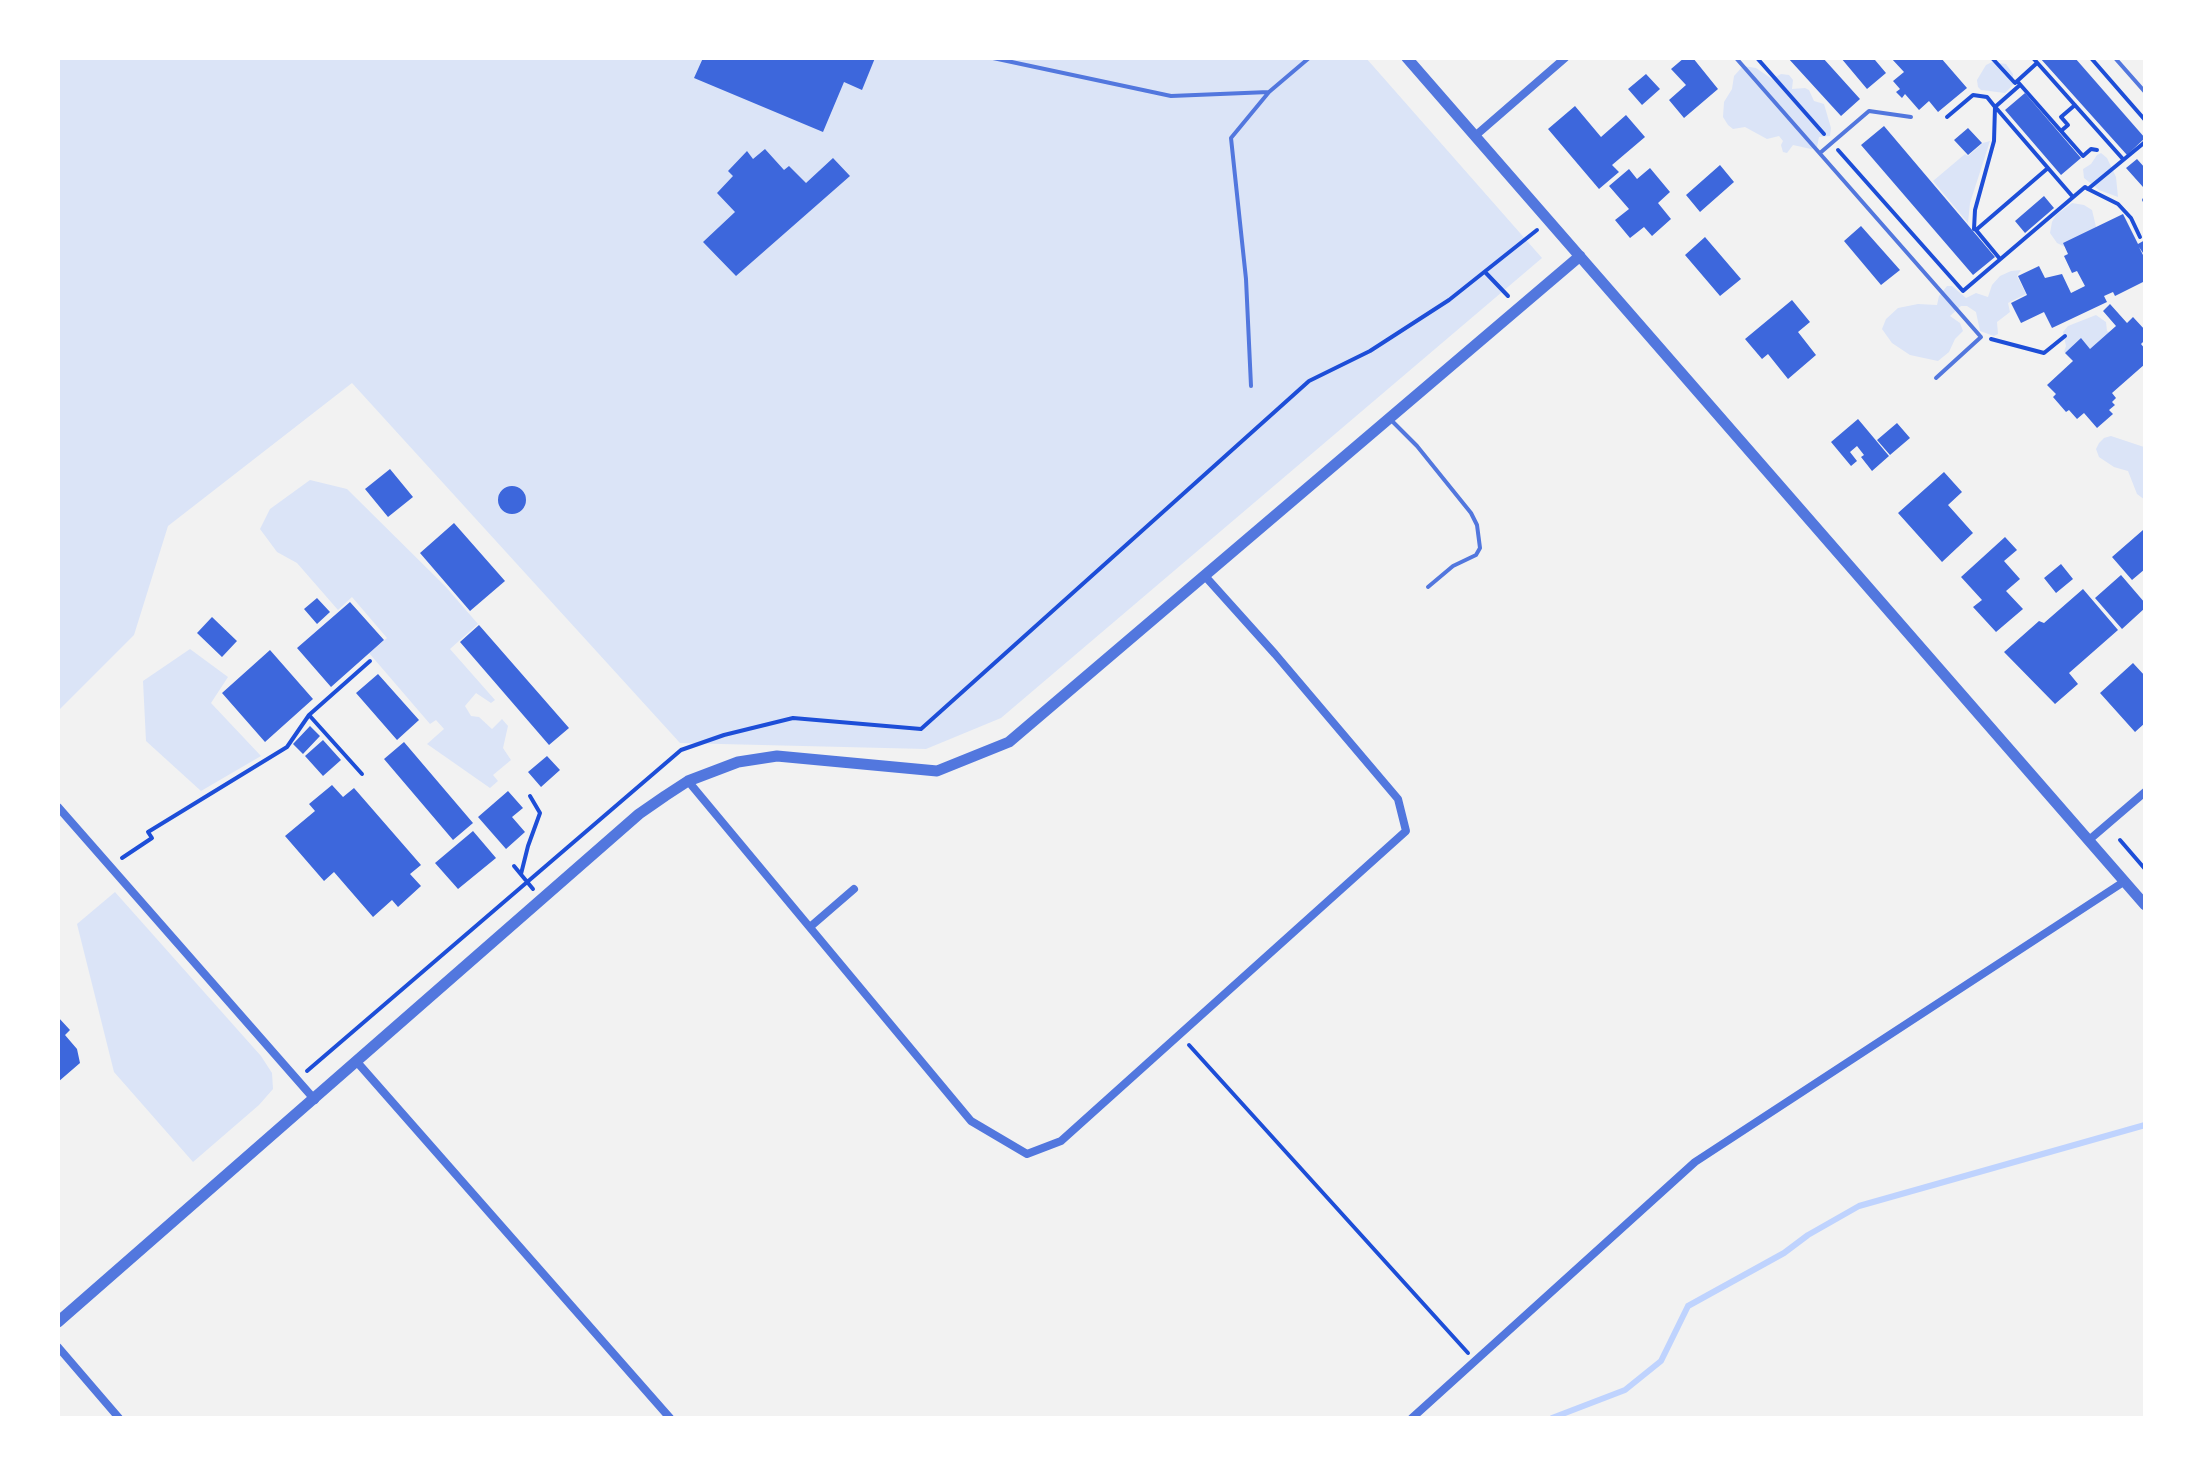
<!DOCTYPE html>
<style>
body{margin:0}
#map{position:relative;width:2203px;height:1476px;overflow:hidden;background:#f2f2f2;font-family:"Source Serif 4",serif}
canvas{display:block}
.frame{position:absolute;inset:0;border:60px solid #fff;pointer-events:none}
</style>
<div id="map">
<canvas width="2203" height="1476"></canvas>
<div class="frame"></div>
</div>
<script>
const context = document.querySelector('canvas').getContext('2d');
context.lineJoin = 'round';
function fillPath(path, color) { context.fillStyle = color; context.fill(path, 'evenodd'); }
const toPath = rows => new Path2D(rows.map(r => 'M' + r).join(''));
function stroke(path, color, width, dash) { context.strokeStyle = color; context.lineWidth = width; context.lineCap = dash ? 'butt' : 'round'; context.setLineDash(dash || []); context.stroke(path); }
fillPath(toPath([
 [58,58,1366,58,1542,258,1001,718,926,749,680,743,352,383,168,526,134,635,58,711],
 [1992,62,2006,64,2013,74,2013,85,2005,93,1981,90,1978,87,1977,80,1986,65],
 [1743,66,1756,68,1772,79,1781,74,1789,75,1793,80,1792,89,1805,88,1809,90,1814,101,1824,104,1831,128,1830,136,1819,137,1817,147,1811,149,1793,145,1787,153,1783,152,1781,145,1783,141,1779,136,1767,139,1745,127,1733,129,1728,125,1723,117,1724,102,1732,89,1734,76],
 [1990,141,1970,203,1968,223,1933,181,1965,154,1968,156,1983,143],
 [2101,153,2107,158,2116,177,2118,197,2099,190,2084,178,2083,169,2091,164,2097,155],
 [2072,203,2084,205,2092,210,2097,231,2065,247,2057,243,2050,233,2052,222,2056,215],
 [2021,270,2017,276,2026,294,2008,303,2010,312,1997,322,1998,334,1994,336,1980,331,1976,312,1967,306,1961,306,1950,316,1960,323,1963,331,1955,339,1949,352,1938,361,1910,355,1892,343,1882,329,1886,319,1898,308,1918,304,1937,305,1939,296,1947,286,1952,286,1966,298,1976,293,1988,297,1992,285,2000,276,2011,271],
 [2096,315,2106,322,2107,331,2114,335,2102,347,2072,354,2064,352,2066,346,2063,332,2068,326],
 [2111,436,2144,447,2145,500,2137,494,2128,471,2114,467,2099,457,2096,449,2099,443,2104,438],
 [310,480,347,489,445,586,478,624,450,649,495,700,491,703,476,693,465,706,471,716,479,717,492,729,502,719,508,726,503,748,511,760,493,775,498,781,490,788,427,744,444,729,436,720,430,724,369,653,387,638,352,597,338,610,297,563,277,552,260,529,270,509],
 [190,649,228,677,211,703,261,756,201,791,146,741,143,681],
 [115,892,261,1056,272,1073,273,1089,259,1105,193,1162,114,1072,77,924]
]), '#dbe4f7');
stroke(toPath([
 [1552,1418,1625,1390,1661,1361,1688,1306,1784,1253,1808,1235,1859,1206,2145,1125]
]), '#bfd3fe', 6);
fillPath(toPath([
 [703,58,875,58,862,90,844,82,823,132,694,78],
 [1684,58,1693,58,1718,89,1684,118,1669,100,1686,85,1671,69],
 [1788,58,1823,58,1860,99,1841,116],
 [1841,58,1877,58,1875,60,1886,73,1867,89],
 [1891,58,1941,58,1967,88,1938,112,1929,101,1919,110,1905,94,1902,98,1896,92,1900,89,1893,81,1904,72],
 [2040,58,2075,58,2145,138,2127,155],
 [1646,74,1660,89,1642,105,1628,89],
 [2025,93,2081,158,2061,175,2005,110],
 [1575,106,1601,137,1626,115,1645,137,1612,165,1619,172,1599,189,1548,129],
 [1884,126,1995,257,1973,275,1861,145],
 [1968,128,1982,143,1968,155,1954,140],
 [765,149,784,170,789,166,806,183,833,158,850,176,736,276,703,242,735,212,717,193,733,176,728,171,747,151,753,159],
 [2137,159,2145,168,2145,184,2143,187,2126,168],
 [1720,165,1734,182,1700,212,1686,195],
 [1650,168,1670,192,1658,203,1671,219,1652,236,1644,227,1630,238,1615,220,1629,209,1609,186,1629,169,1637,179],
 [2044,196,2054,208,2025,233,2015,221],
 [2123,214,2138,244,2145,240,2145,256,2139,247,2145,259,2145,281,2115,296,2113,292,2104,296,2107,302,2052,328,2044,312,2021,323,2011,303,2027,295,2018,276,2039,266,2045,278,2062,274,2071,293,2085,286,2077,271,2072,273,2064,256,2068,254,2063,243],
 [1861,226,1900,270,1881,285,1844,241],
 [1705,237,1741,279,1720,296,1685,255],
 [1792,300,1810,322,1798,332,1816,355,1788,379,1768,354,1762,359,1745,339],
 [2110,304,2127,323,2133,317,2145,330,2145,340,2141,344,2145,349,2145,364,2112,393,2116,398,2112,402,2115,405,2109,410,2113,414,2097,428,2084,413,2077,419,2069,410,2066,412,2053,397,2056,394,2047,385,2073,361,2065,353,2081,338,2090,349,2116,326,2103,311],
 [1858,419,1889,456,1872,471,1861,457,1864,455,1857,446,1850,452,1857,461,1851,466,1831,442],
 [1897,423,1910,438,1890,455,1877,440],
 [390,469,413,497,388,517,365,489],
 [1944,472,1962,492,1948,505,1973,533,1942,562,1898,513],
 '498 500a14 14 0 1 1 28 0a14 14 0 1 1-28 0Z',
 [454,523,505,581,470,611,420,553],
 [2143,530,2145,569,2132,580,2112,557],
 [2005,537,2017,550,2004,561,2020,579,2006,591,2023,609,1996,632,1973,607,1982,600,1961,577],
 [2061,564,2073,579,2056,593,2044,578],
 [2121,575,2145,603,2145,608,2122,629,2095,598],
 [2083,589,2118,630,2069,673,2078,684,2055,704,2004,652,2039,621,2044,623],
 [317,598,330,612,317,624,304,609],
 [350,602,384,640,331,687,297,648],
 [212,617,237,641,222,657,197,633],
 [479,625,569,728,549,745,460,642],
 [270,650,313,699,265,742,222,693],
 [2133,663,2145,676,2145,723,2135,732,2100,693],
 [378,674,419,720,397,740,356,693],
 [310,726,320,736,303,754,293,744],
 [323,740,341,760,323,776,305,756],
 [404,742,473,823,453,840,384,759],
 [547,756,560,770,541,787,528,772],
 [332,785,343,797,354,788,421,865,410,874,421,886,398,907,392,900,373,917,334,872,324,881,285,836,315,811,309,804],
 [508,791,523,808,512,817,525,832,506,849,478,817],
 [473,831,496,858,458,889,435,863],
 [58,1017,70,1030,65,1035,77,1049,80,1063,58,1082]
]), '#3d67dc');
stroke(toPath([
 [1757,58,1824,134],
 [1992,58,2015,83,2037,63],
 [2033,58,2122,158],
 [2091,58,2145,120],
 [2017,81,2083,156,2091,149,2097,150],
 [1995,107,1994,141,1975,210,1974,229,1976,230,2048,168],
 [1997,109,2073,197],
 [1947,117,1973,95,1987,97,1995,107,2020,85],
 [2061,131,2068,125,2061,117,2075,105],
 [1838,150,1963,291,2085,187,2088,189,2145,142],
 [2088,189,2118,204,2131,218,2140,237],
 [1976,230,2000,259],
 [1485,272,1508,296],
 [1991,339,2044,353,2065,336],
 [309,715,362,774],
 [2120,840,2145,869],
 [122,858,152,838,148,832,287,747,309,715,370,661],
 [514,866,533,889],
 [521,874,528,846,540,813,530,796],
 [1189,1045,1468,1353],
 [307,1071,681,750,724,735,793,718,921,729,1309,381,1370,351,1449,300,1537,230]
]), '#1d4ed8', 4);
stroke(toPath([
 [993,58,1171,96,1269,92,1309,58],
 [1736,58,1981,337,1936,378],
 [2115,58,2145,92],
 [1820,153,1869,111,1911,117],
 [2144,200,2145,199],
 [1251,386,1246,279,1231,138,1269,92],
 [1391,420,1417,446,1471,513,1477,525,1480,548,1476,555,1453,566,1428,587]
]), '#5277de', 4);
stroke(toPath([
 [1475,136,1565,58],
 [688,781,971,1121,1027,1154,1061,1141,1406,831,1398,799,1275,654,1204,575],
 [58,807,315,1100],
 [2089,840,2145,792],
 [810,927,854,889],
 [357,1062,670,1418],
 [58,1347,119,1418],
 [1412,1418,1695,1162,2125,881]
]), '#5277de', 8);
stroke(toPath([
 [1407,58,2145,905],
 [58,1322,639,814,665,796,688,781,738,762,777,756,937,771,1009,742,1580,256]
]), '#5277de', 11);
</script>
